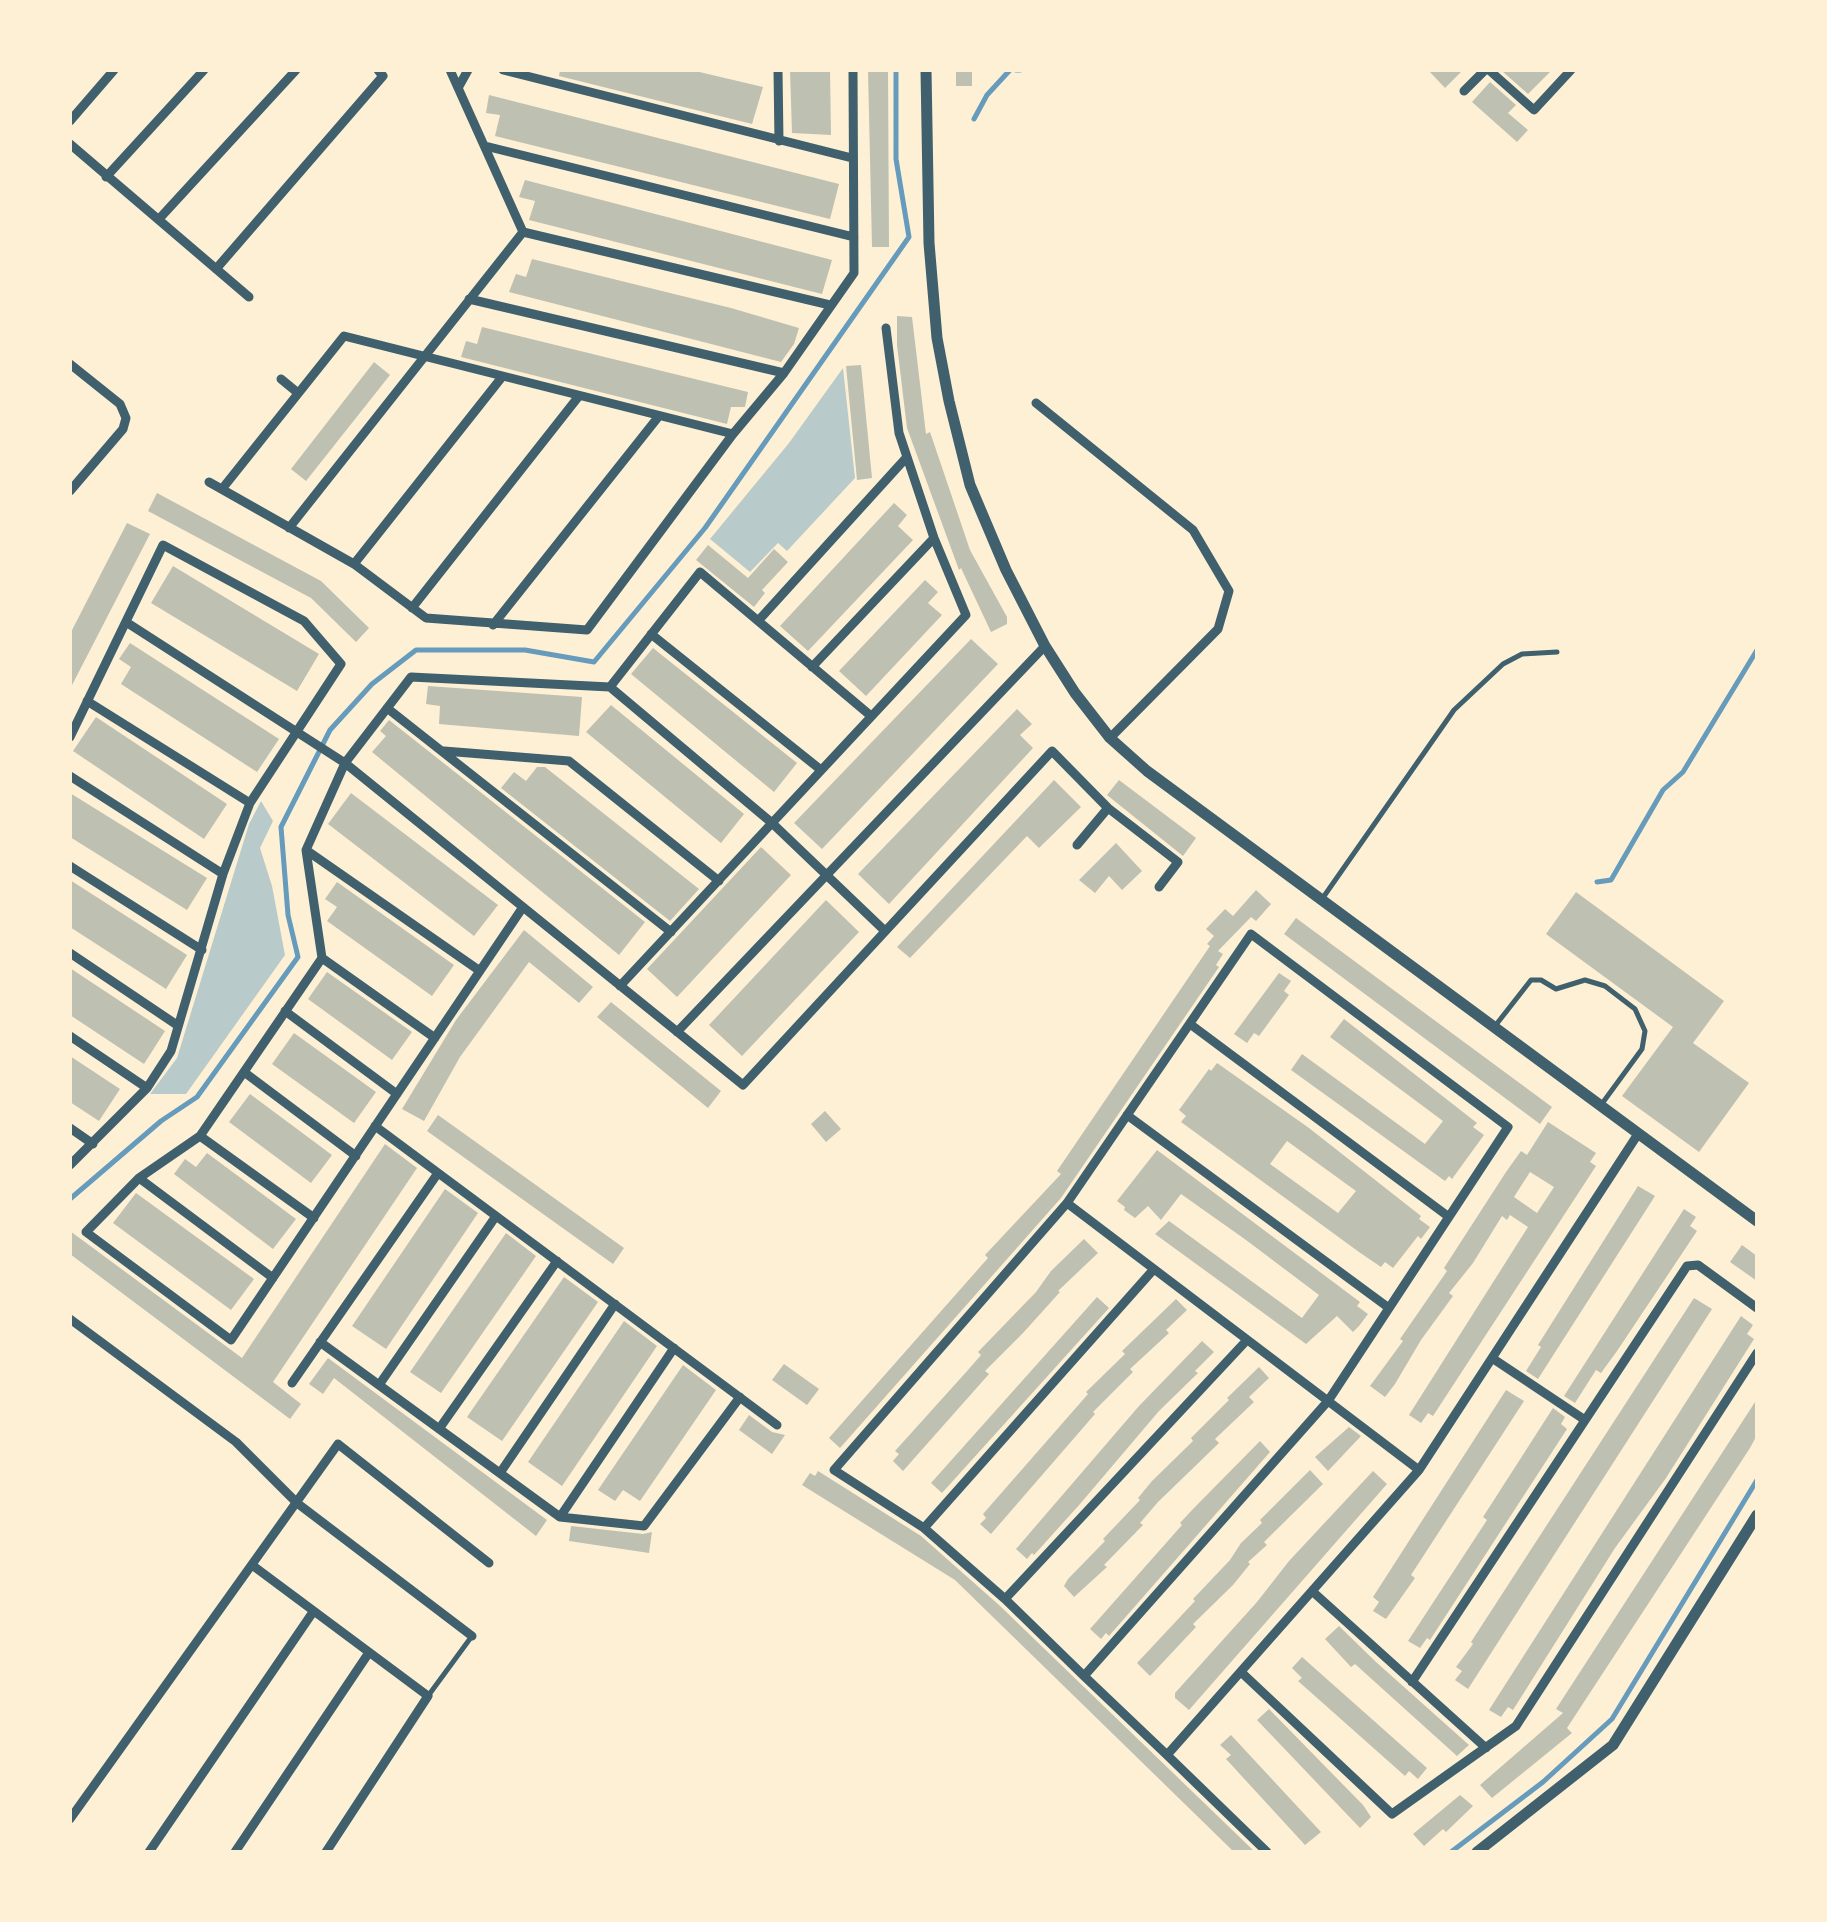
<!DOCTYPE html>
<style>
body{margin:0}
#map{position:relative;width:1827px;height:1922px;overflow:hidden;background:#fdf0d5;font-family:"Sofia Sans Condensed",sans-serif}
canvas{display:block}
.frame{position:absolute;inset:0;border:72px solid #fdf0d5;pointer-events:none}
</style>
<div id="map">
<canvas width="1827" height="1922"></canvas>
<div class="frame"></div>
</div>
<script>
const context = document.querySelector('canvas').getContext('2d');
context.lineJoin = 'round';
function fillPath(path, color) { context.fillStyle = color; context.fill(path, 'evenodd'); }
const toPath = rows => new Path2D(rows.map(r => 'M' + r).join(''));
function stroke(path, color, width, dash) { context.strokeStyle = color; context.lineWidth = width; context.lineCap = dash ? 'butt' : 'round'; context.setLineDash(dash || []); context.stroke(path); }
fillPath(toPath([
 [843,368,855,478,787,551,778,543,750,572,710,539,789,443],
 [261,801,273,821,260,848,272,886,285,955,186,1094,150,1094,177,1058,249,824]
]), '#b9caca');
stroke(toPath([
 [1016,70,1020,70],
 [974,119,987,95,1010,70],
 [1597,882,1611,880,1663,790,1683,772,1757,650],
 [70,1199,161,1121,197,1097,298,957,288,915,281,827,330,730,372,684,416,650,525,650,594,662,705,528,909,237,896,159,896,70],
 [1451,1852,1543,1782,1612,1719,1757,1480]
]), '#669bbc', 5);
fillPath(toPath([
 [560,70,691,70,763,87,752,124,559,76],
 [790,70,830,70,831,135,792,133],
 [868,70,888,70,889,247,872,247],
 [956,70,972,70,972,86,956,86],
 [1428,70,1463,70,1445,88],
 [1552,70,1528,94,1502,71,1503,70],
 [1490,82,1516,105,1508,113,1528,130,1517,142,1472,102],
 [489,95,839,184,830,219,495,136,500,115,486,113],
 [525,180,832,260,822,294,529,220,535,201,519,197],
 [532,259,731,308,799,328,794,344,781,362,509,292,516,274,526,277],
 [897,316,912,317,926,434,930,432,970,550,1007,617,1007,624,991,632,961,568,959,570,907,428,897,345],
 [482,327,748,392,745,407,731,407,727,424,461,357,466,341,477,344],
 [374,362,390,375,306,481,291,469],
 [861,365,872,478,857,480,846,366],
 [157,493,321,581,369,628,356,642,311,598,148,511],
 [894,503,907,515,898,526,913,540,808,651,780,626],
 [127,523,150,534,70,689,70,634],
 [708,545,748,578,774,549,788,562,762,590,765,593,754,607,696,560],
 [173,566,319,654,297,691,151,603],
 [925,580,938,592,928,603,942,615,866,696,839,671],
 [971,639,998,664,822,849,794,823],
 [130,643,279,739,257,772,121,684,131,667,119,659],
 [653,648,797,763,774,792,631,674],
 [428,686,582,697,579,736,439,724,440,706,426,704],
 [611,705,744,814,721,843,586,732],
 [1017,709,1032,724,1020,735,1033,748,889,904,858,874],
 [96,717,227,804,204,839,73,751],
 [389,720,645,922,619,955,372,752,386,736,380,731],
 [537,767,545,767,699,889,670,921,501,788,514,772,526,781],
 [1054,780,1081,807,1039,848,1027,836,910,958,897,947],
 [1119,780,1196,838,1183,856,1107,795],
 [70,793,207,878,187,910,70,837],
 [351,793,498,905,474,936,328,824],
 [1116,843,1142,871,1122,890,1109,876,1095,893,1079,880],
 [761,847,791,875,677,997,647,969],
 [70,880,187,955,166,989,70,927],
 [337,882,454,965,432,996,327,921,337,907,325,899],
 [1256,890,1271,904,1256,921,1251,917,1218,951,1223,954,1216,965,1219,967,1061,1198,840,1448,829,1438,988,1258,985,1255,1061,1174,1057,1171,1210,946,1207,944,1214,936,1206,929,1225,909,1233,916],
 [1576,892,1724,1001,1693,1043,1749,1083,1699,1152,1622,1096,1673,1027,1546,934],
 [826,900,859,932,742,1056,709,1025],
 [1296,918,1552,1107,1540,1124,1284,934],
 [524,930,593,987,579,1003,529,962,460,1057,424,1121,402,1109,456,1020],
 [70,968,165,1031,144,1064,70,1015],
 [327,972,412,1032,392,1060,308,999],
 [1279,973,1291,981,1284,991,1289,995,1259,1036,1254,1033,1247,1043,1234,1034],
 [611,1002,721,1091,708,1108,597,1017],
 [1344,1019,1477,1123,1473,1127,1484,1135,1452,1179,1449,1176,1445,1181,1291,1070,1302,1054,1425,1144,1443,1121,1330,1037],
 [294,1033,376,1092,354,1123,272,1064],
 [70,1056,120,1089,99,1121,70,1102],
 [1217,1063,1309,1128,1421,1216,1419,1219,1430,1227,1421,1239,1418,1236,1393,1268,1385,1262,1381,1267,1359,1252,1181,1122,1186,1116,1179,1110,1209,1069,1211,1071],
 [1287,1141,1356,1191,1338,1213,1270,1164],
 [250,1094,332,1155,311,1183,229,1122],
 [825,1111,841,1129,826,1142,811,1124],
 [438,1115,624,1248,613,1264,427,1131],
 [1548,1122,1596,1153,1590,1162,1596,1166,1433,1416,1428,1413,1421,1423,1409,1415,1528,1227,1510,1215,1507,1220,1502,1216,1473,1263,1449,1293,1453,1296,1421,1340,1395,1384,1385,1397,1370,1386,1403,1341,1400,1339,1447,1271,1444,1268,1506,1172,1521,1151,1527,1155],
 [1530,1172,1554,1187,1537,1213,1514,1197],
 [385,1144,417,1168,273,1382,301,1404,290,1419,70,1254,70,1231,242,1358],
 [1157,1150,1360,1302,1357,1306,1368,1314,1359,1326,1353,1332,1337,1316,1306,1344,1155,1234,1169,1221,1302,1318,1319,1295,1246,1240,1181,1194,1161,1220,1148,1206,1135,1218,1124,1210,1125,1207,1117,1201],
 [207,1153,296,1219,273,1249,174,1174,185,1159,196,1167],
 [1638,1186,1655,1196,1538,1379,1526,1371,1541,1347,1538,1345],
 [445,1189,478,1213,386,1349,352,1326],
 [136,1193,254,1279,231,1310,113,1223],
 [1684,1209,1696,1217,1690,1226,1697,1231,1617,1351,1601,1373,1596,1370,1575,1403,1564,1396],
 [506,1233,536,1256,441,1393,410,1372],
 [1084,1239,1098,1253,1058,1291,1060,1292,1023,1333,985,1371,989,1374,903,1471,893,1461,899,1454,895,1451,968,1370,981,1355,978,1352,1036,1292,1051,1271],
 [1742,1245,1757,1256,1757,1281,1730,1262],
 [564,1277,598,1302,502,1441,467,1417],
 [1097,1297,1109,1308,942,1493,931,1483],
 [1694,1298,1712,1309,1468,1689,1455,1680,1462,1671,1456,1667,1473,1644,1471,1642],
 [1176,1299,1187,1310,1166,1330,1169,1333,1130,1369,1133,1372,1093,1412,1095,1414,991,1534,980,1524,986,1518,983,1514,1088,1394,1086,1392,1125,1354,1122,1351],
 [1741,1316,1753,1325,1747,1334,1754,1339,1666,1478,1615,1548,1513,1710,1508,1707,1501,1717,1489,1710],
 [624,1321,657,1346,562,1486,528,1462],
 [1202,1341,1214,1352,1195,1371,1198,1373,1159,1411,1080,1504,1034,1555,1032,1553,1027,1559,1016,1549,1139,1406],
 [328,1358,547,1520,536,1536,334,1378,323,1394,309,1384],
 [784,1364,819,1389,807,1405,772,1380],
 [683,1365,716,1390,640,1501,623,1490,615,1501,598,1490],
 [1259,1367,1269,1378,1249,1397,1254,1402,1215,1439,1219,1443,1158,1502,1140,1523,1143,1525,1104,1565,1107,1567,1074,1597,1064,1586,1068,1579,1105,1541,1103,1539,1140,1500,1138,1498,1152,1481,1193,1441,1191,1438,1229,1400,1227,1398],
 [1506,1390,1524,1401,1411,1575,1415,1578,1386,1619,1373,1611,1379,1602,1373,1597],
 [1757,1399,1757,1435,1750,1448,1567,1728,1572,1733,1492,1798,1480,1785,1563,1713,1556,1709],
 [1553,1408,1565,1417,1561,1424,1567,1429,1430,1640,1427,1638,1420,1648,1408,1641,1487,1520,1483,1517],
 [749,1415,772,1432,785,1435,772,1454,739,1430],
 [1349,1427,1361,1436,1328,1471,1315,1457],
 [1260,1441,1270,1452,1109,1636,1106,1633,1101,1639,1090,1629,1182,1525,1180,1523,1193,1509],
 [1310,1470,1323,1484,1264,1542,1267,1545,1248,1562,1250,1564,1233,1585,1193,1624,1196,1627,1150,1676,1137,1663,1195,1601,1193,1599,1230,1560,1241,1543,1262,1523,1260,1520],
 [818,1471,921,1536,999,1605,1255,1852,1234,1852,955,1580,802,1485,810,1473,815,1476],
 [1373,1471,1387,1484,1189,1710,1175,1698,1175,1693,1257,1602,1289,1561],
 [571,1526,643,1534,652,1532,649,1553,569,1541],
 [1339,1626,1376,1662,1469,1745,1457,1756,1355,1664,1351,1667,1325,1639],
 [1302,1657,1427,1768,1418,1779,1409,1771,1405,1776,1298,1681,1302,1678,1292,1668],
 [1269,1709,1363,1805,1371,1817,1360,1828,1257,1720],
 [1231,1735,1321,1832,1305,1845,1226,1759,1231,1755,1220,1745],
 [1460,1795,1473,1806,1446,1832,1443,1829,1424,1846,1413,1834]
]), '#bec0b2');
stroke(toPath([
 [1322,899,1454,710,1503,664,1522,654,1557,652],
 [1495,1026,1531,980,1541,980,1556,989,1585,980,1605,986,1635,1009,1645,1031,1642,1049,1601,1105],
 [428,1696,472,1636]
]), '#3f606c', 5);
stroke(toPath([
 [450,70,523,232],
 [503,70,852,158],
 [778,70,779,141],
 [1489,70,1534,110,1571,70],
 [458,88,468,70],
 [1464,91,1485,70],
 [70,121,114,70],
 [70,144,249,297],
 [485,146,854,237],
 [106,177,204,70],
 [159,219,296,70],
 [523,232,830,305],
 [216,269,383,76,378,70],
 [469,299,784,373],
 [70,364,120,404,126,418,123,429,70,491],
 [281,379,298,393],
 [1036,403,1193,530,1229,591,1218,629,1110,738],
 [209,482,354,564,426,618,587,630,733,434,784,373,854,273,853,70],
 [222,489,344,336,733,434],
 [289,528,523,232],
 [354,564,502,377],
 [412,608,579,396],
 [758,621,906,458],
 [126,622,345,763,743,1085,1052,751,1108,808,1178,862,1159,887],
 [493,625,659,416],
 [651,634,821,770],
 [812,667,934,538],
 [610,687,700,572,871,716],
 [87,701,250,803],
 [387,708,671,932],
 [70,737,163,545,304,621,341,664,250,803,223,874,171,1051,147,1088,70,1165],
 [444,751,569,761,719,881],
 [70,776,223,874],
 [1077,845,1108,808],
 [306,850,480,971],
 [70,866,202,950],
 [523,907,231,1340,86,1232,139,1178,200,1136,322,958,306,850,345,763,411,677,610,687,772,823,885,931],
 [70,953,177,1025],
 [322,958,435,1038],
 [620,986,966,615,934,538,899,433,886,328],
 [285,1011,397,1094],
 [1190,1024,1449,1217],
 [677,1032,1045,646],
 [70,1036,147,1088],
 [244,1072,356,1156],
 [1127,1115,1389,1308],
 [375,1126,777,1425],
 [70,1128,93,1144],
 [200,1136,314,1218],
 [139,1178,273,1278],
 [1067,1203,1419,1470],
 [70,1319,236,1442,297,1503,472,1636],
 [320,1342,560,1517,644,1526,740,1397],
 [1492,1358,1585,1420],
 [292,1383,438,1173],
 [379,1385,496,1216],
 [439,1429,557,1261],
 [500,1473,615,1304],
 [560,1517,674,1348],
 [924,1528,1154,1269],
 [252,1565,428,1696,326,1852],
 [1312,1591,1486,1748],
 [1005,1599,1247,1340],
 [1241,1672,1392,1814,1516,1726,1757,1353],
 [1084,1676,1328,1401,1508,1127,1251,934,1067,1203,834,1470,924,1528,1005,1599,1084,1676,1167,1755,1267,1852],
 [1412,1682,1687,1266,1698,1265,1757,1308],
 [1167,1755,1419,1470,1638,1134],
 [70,1819,338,1444,489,1563],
 [149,1852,313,1612],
 [235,1852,368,1654]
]), '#3f606c', 9);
stroke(toPath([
 [926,70,929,243,937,338,949,401,970,485,1006,570,1045,646,1075,693,1110,738,1147,771,1757,1221],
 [1477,1852,1613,1745,1757,1515]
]), '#3f606c', 11);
</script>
